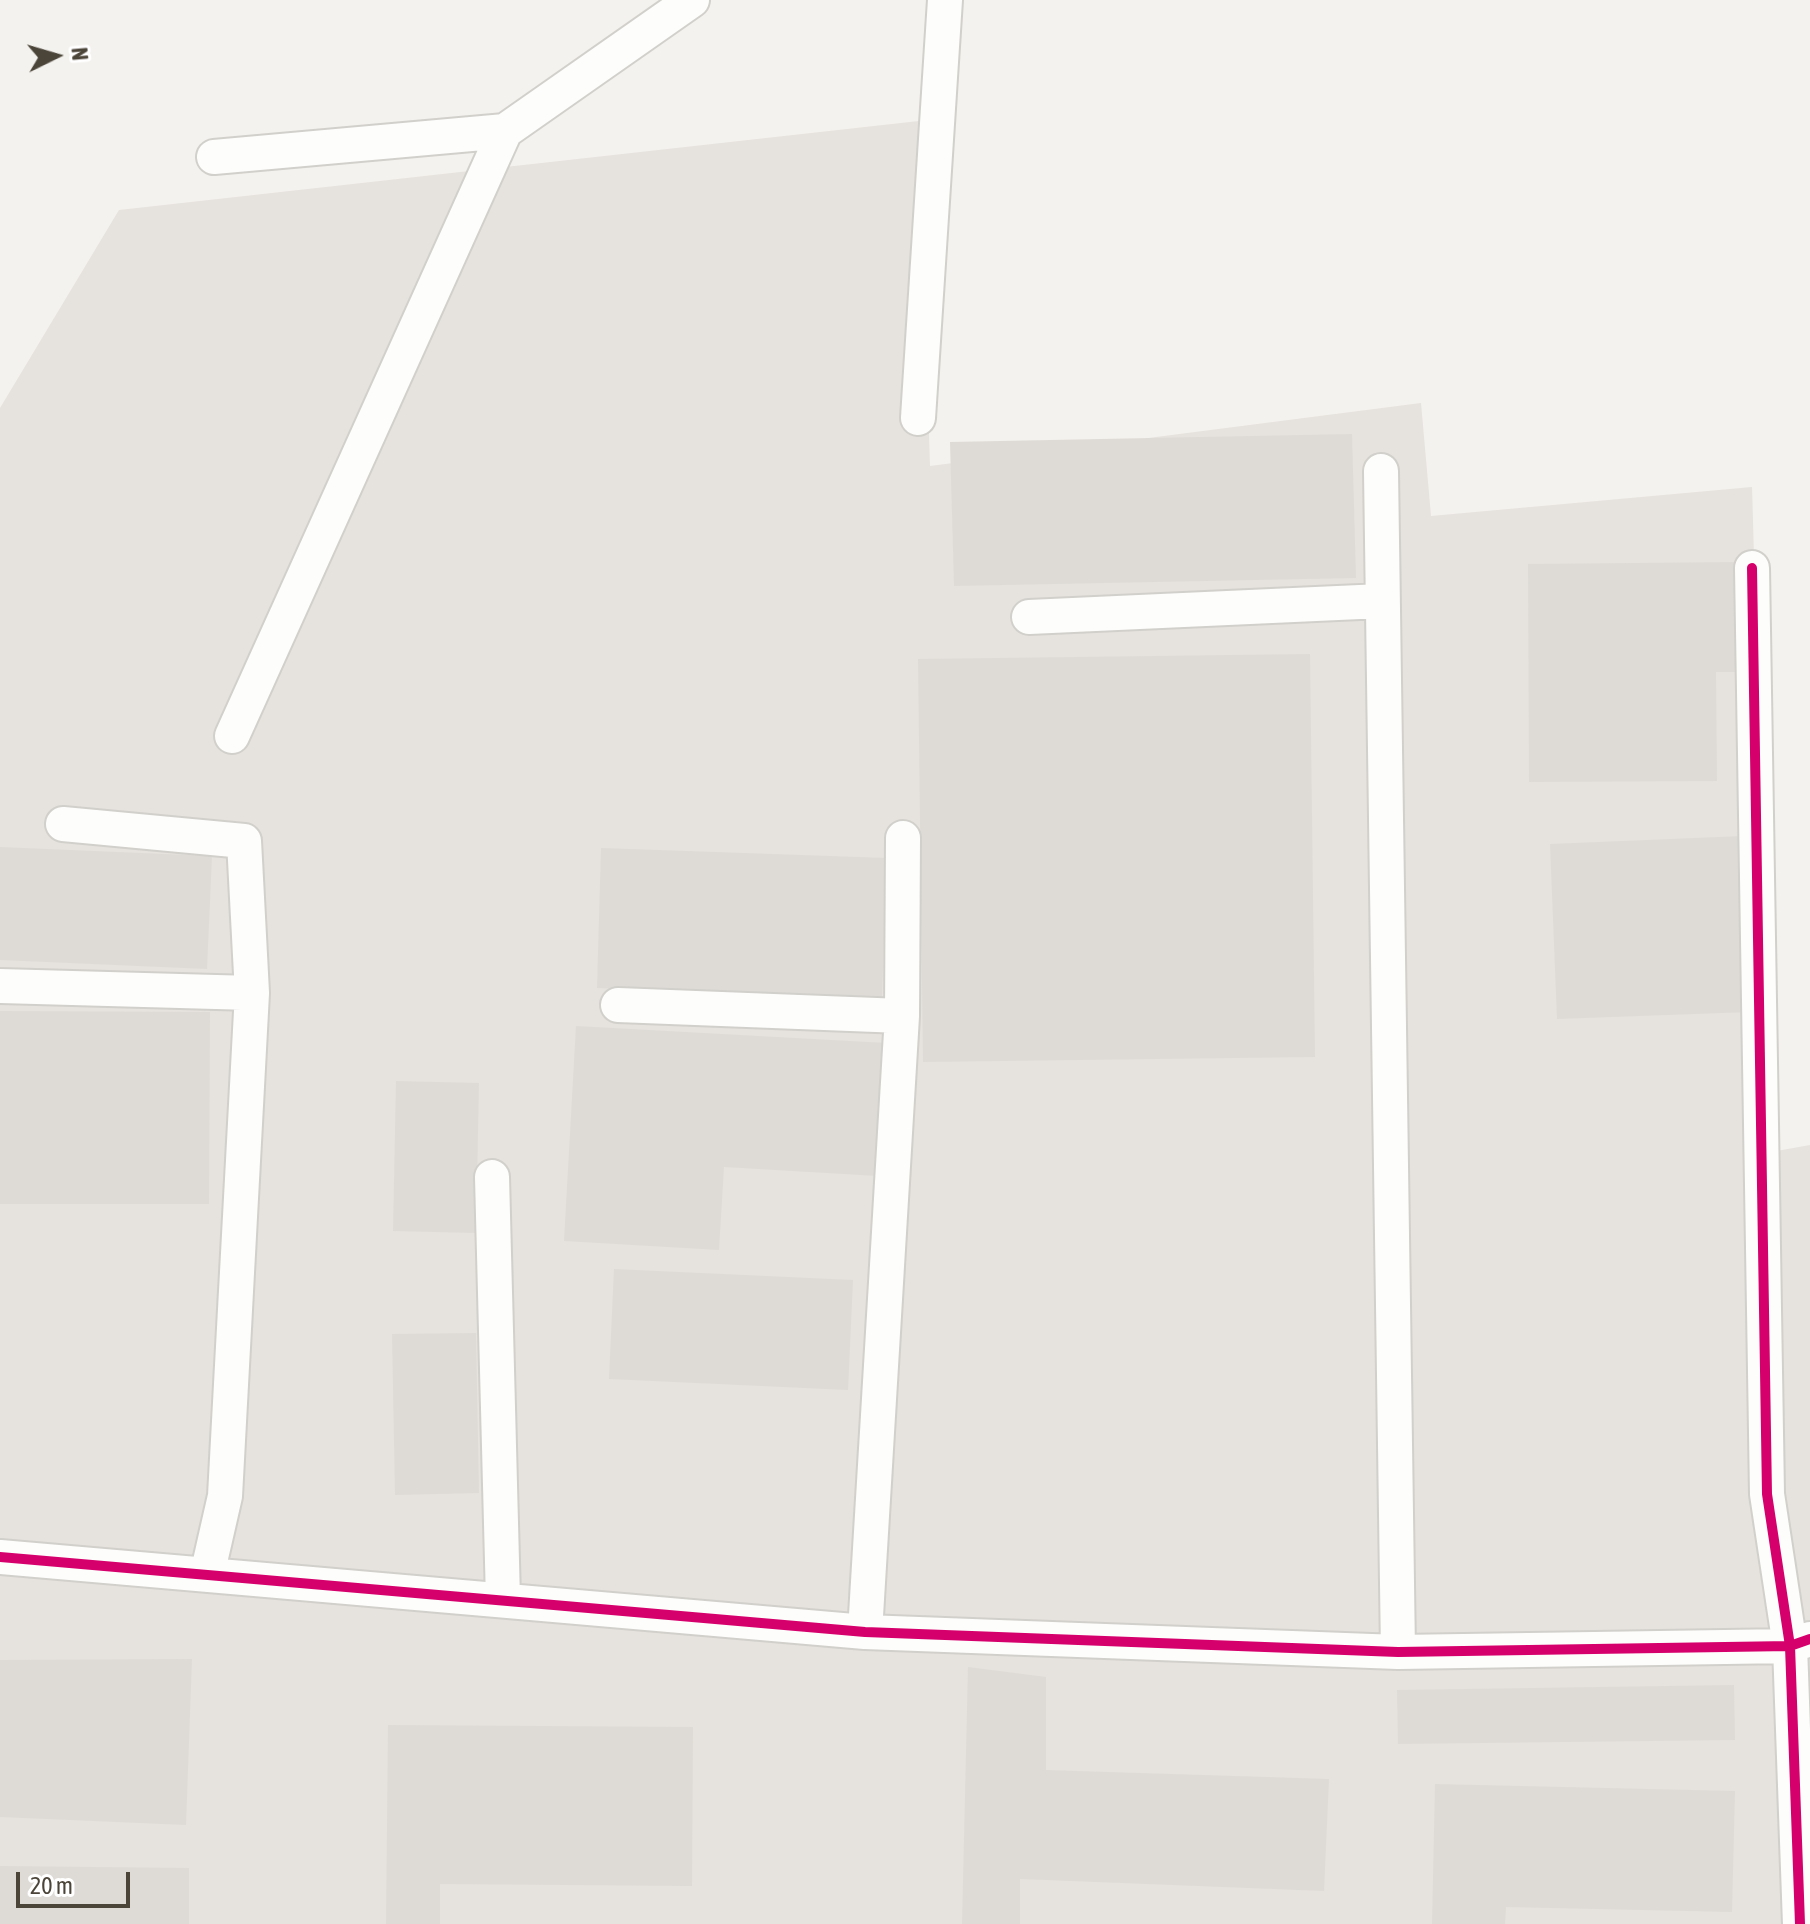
<!DOCTYPE html>
<style>
body{margin:0}
#map{position:relative;width:1810px;height:1924px;overflow:hidden;background:#f4f2ee;font-family:"Asap Condensed",sans-serif}
canvas{display:block}
.north{position:absolute;left:16px;top:16px;width:80px;height:80px;-webkit-text-stroke:6px #fff;paint-order:stroke;rotate:85deg;font-size:22px;font-weight:700;line-height:32px;text-align:center;color:#4b4439}
.north::after{content:'';display:block;margin:auto;width:28px;height:36px;background:#4b4439;clip-path:polygon(50% 0,100% 100%,50% 72%,0 100%)}
.scale{position:absolute;left:16px;top:1872px;width:114px;height:36px;box-sizing:border-box;border:4px solid #4b4439;border-top:0;padding-left:10px;font-size:24px;line-height:28px;white-space:nowrap;color:#4b4439;-webkit-text-stroke:6px #fff;paint-order:stroke}
</style>
<div id="map">
<canvas width="1810" height="1924"></canvas>
<div class="north">N</div>
<div class="scale">20 m</div>
</div>
<script>
const context = document.querySelector('canvas').getContext('2d');
context.lineJoin = 'round';
function fillPath(path, color) { context.fillStyle = color; context.fill(path, 'evenodd'); }
const toPath = rows => new Path2D(rows.map(r => 'M' + r).join(''));
function stroke(path, color, width, dash) { context.strokeStyle = color; context.lineWidth = width; context.lineCap = dash ? 'butt' : 'round'; context.setLineDash(dash || []); context.stroke(path); }
fillPath(toPath([
 [919,121,930,466,1421,403,1431,516,1752,487,1771,1152,1810,1145,1810,1924,0,1924,0,408,119,210]
]), '#e6e2de');
fillPath(toPath([
 [1352,434,1356,578,954,586,950,442],
 [1740,562,1741,672,1716,672,1717,781,1529,782,1528,564],
 [1310,654,1315,1057,923,1062,918,659],
 [1743,836,1750,1012,1557,1019,1550,844],
 [0,847,212,856,207,969,0,960],
 [601,848,887,858,882,998,597,988],
 [0,1011,210,1012,209,1204,0,1204],
 [576,1026,886,1043,878,1176,724,1167,719,1250,564,1241],
 [396,1081,479,1083,476,1233,393,1231],
 [614,1269,853,1280,848,1390,609,1379],
 [476,1333,479,1493,395,1495,392,1334],
 [192,1659,186,1825,0,1817,0,1660],
 [968,1667,1046,1677,1046,1770,1329,1779,1324,1891,1020,1879,1020,1924,962,1924],
 [1734,1685,1735,1740,1398,1744,1397,1690],
 [388,1725,693,1727,692,1886,440,1884,440,1924,386,1924],
 [1435,1784,1735,1791,1732,1912,1506,1907,1505,1924,1432,1924],
 [0,1866,189,1868,189,1924,0,1924]
]), '#dedbd6');
const street = toPath([
 [214,157,505,131,692,0],
 [918,418,945,0],
 [1381,471,1398,1652],
 [1752,568,1767,1494,1790,1646,1800,1924],
 [1029,617,1382,601],
 [232,736,505,131],
 [63,824,244,841,252,993,225,1496,207,1575],
 [0,986,252,993],
 [618,1005,902,1016],
 [492,1177,503,1600],
 [0,1557,865,1632,1398,1652,1790,1646,1810,1639],
 [865,1632,902,1016,903,838]
]);
stroke(street, '#d2d0cb', 38);
stroke(street, '#fdfdfc', 34);
stroke(toPath([
 [1752,568,1767,1494,1790,1646,1800,1924],
 [0,1557,865,1632,1398,1652,1790,1646,1810,1639]
]), '#d6006c', 10);
</script>
